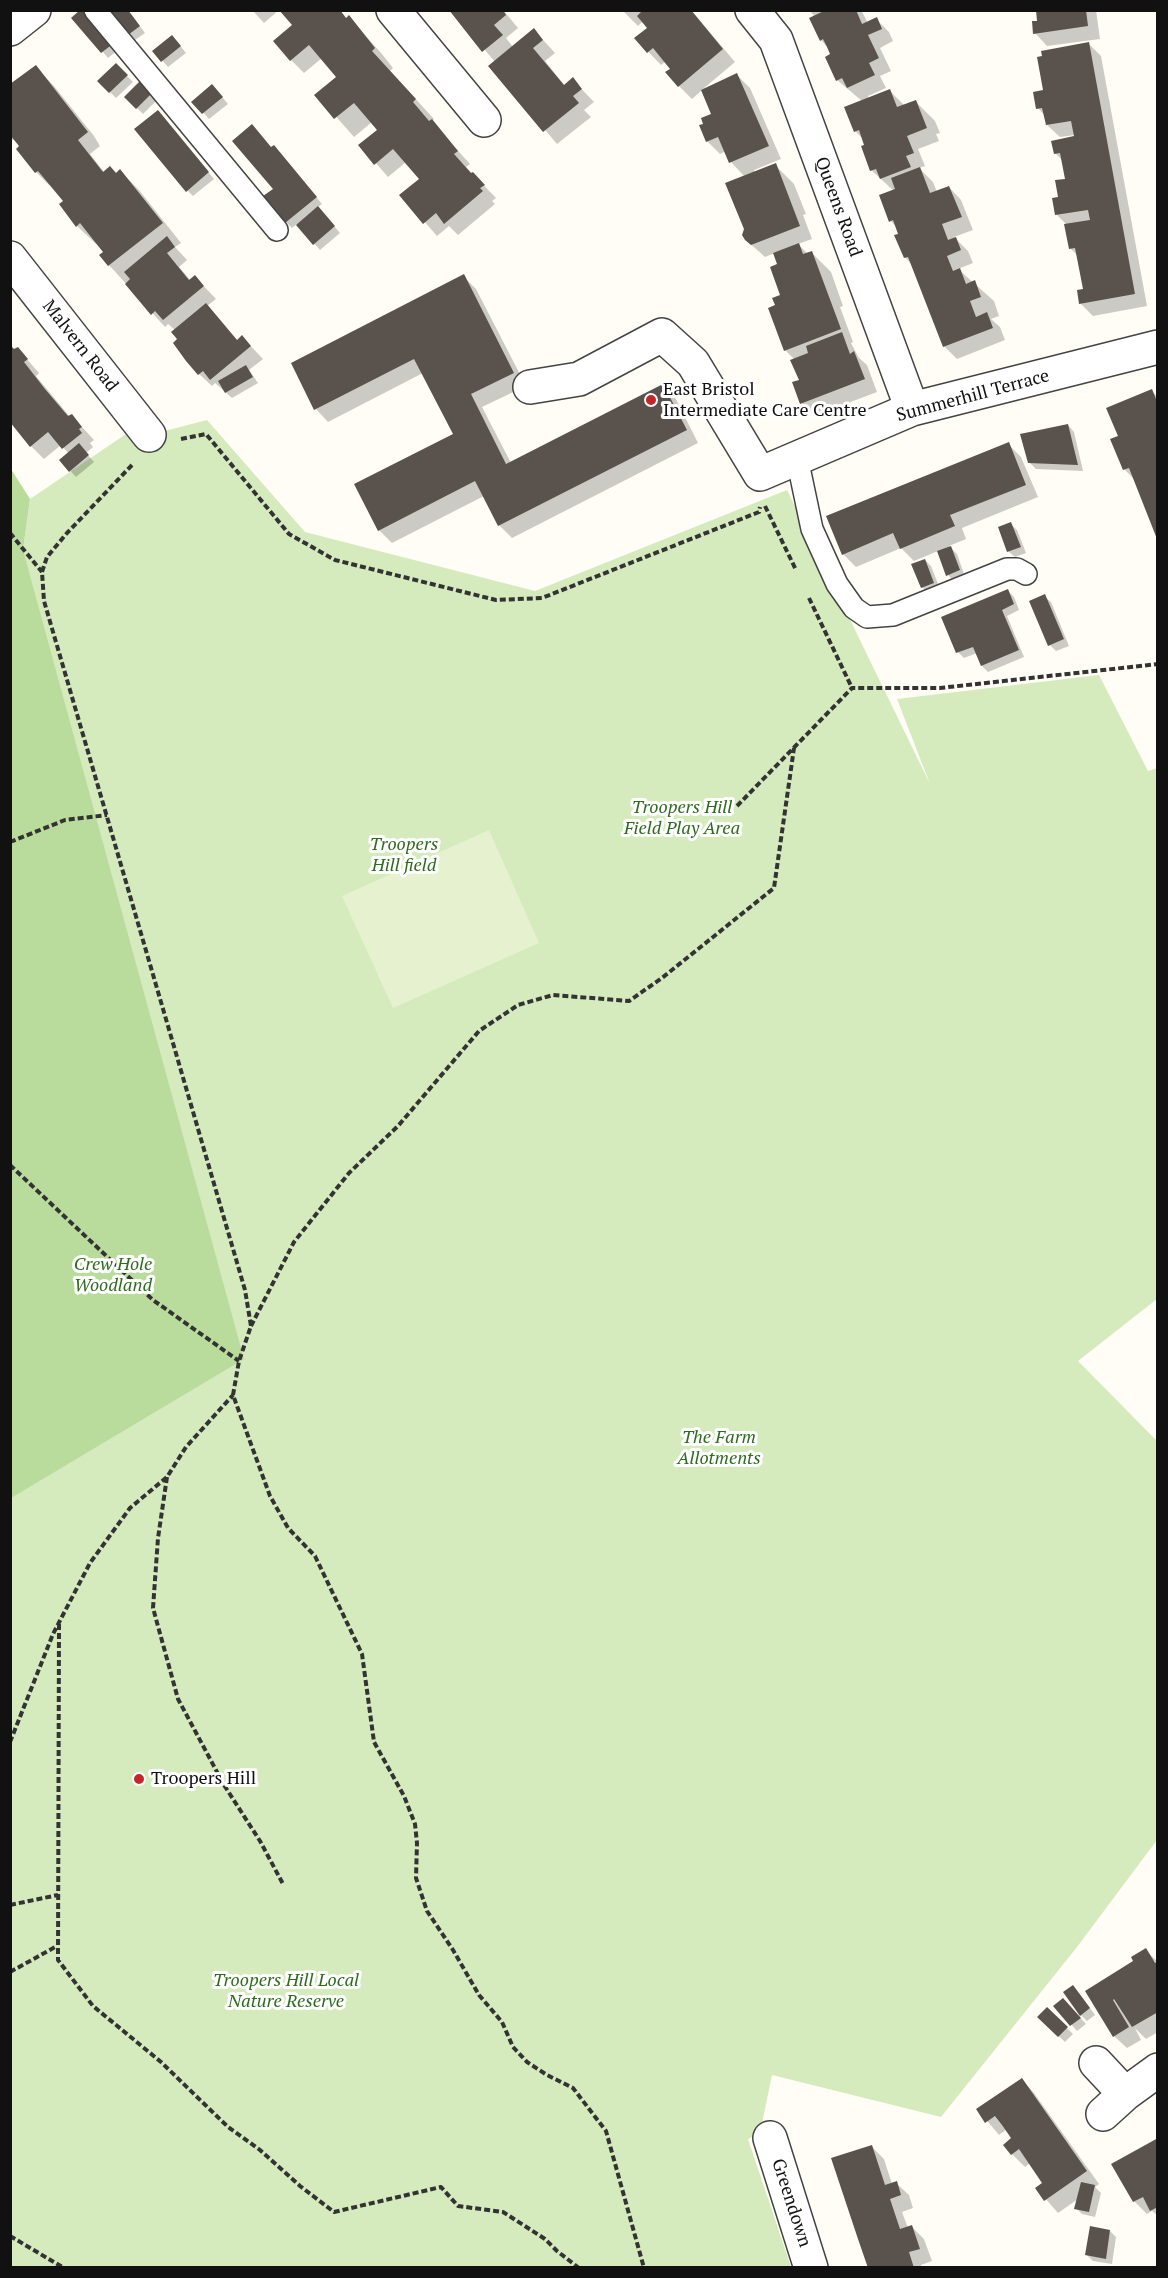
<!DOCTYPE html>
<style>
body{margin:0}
#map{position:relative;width:1168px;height:2278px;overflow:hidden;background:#fffdf5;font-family:"PT Serif",serif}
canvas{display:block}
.frame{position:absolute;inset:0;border:12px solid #111;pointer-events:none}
</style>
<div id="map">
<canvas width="1168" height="2278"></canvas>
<div class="frame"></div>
</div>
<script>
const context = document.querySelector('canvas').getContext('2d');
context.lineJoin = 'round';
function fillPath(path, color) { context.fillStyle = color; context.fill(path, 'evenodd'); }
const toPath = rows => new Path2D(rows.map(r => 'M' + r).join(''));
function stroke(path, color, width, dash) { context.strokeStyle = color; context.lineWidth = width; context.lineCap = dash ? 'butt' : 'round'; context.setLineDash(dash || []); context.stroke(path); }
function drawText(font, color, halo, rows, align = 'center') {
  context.font = font + ' "PT Serif",serif'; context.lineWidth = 6; context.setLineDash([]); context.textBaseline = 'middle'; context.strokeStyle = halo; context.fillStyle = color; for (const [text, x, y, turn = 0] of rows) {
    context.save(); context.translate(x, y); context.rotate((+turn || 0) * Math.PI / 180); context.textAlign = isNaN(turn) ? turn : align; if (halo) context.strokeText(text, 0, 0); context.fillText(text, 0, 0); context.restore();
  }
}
fillPath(toPath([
 [207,420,305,532,535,591,787,490,930,784,897,699,1099,675,1148,771,1157,768,1157,1299,1078,1361,1157,1441,1157,1840,1077,1947,941,2117,772,2075,760,2133,748,2139,791,2267,11,2268,11,1400,23,550,30,499,126,434,149,435]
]), '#d5ebbd');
fillPath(toPath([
 [11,469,30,499,23,550,244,1359,11,1498]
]), '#b9dc9c');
fillPath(toPath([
 [489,830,539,943,393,1008,342,896]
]), '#e6f2cf');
fillPath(toPath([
 [128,10,145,33,135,40,112,13],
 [252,10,279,10,264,23],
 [281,10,342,10,341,12,347,19,349,17,382,54,393,68,390,71,434,119,431,121,470,164,466,167,496,198,492,201,495,204,458,235,449,226,437,236,402,196,421,179,406,162,388,177,361,146,379,130,372,122,354,137,317,95,338,77,322,58,304,73,291,60,294,26],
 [451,10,503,10,518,28,506,38,513,47,534,30,555,53,545,61,565,86,572,79,594,102,584,110,591,117,557,144,491,66,495,62],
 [622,10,691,10,735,62,703,89,737,75,750,88,781,159,754,170,755,173,775,165,794,184,806,214,803,215,812,239,798,244,808,254,812,253,831,272,843,306,840,307,853,342,851,343,859,358,867,365,877,392,814,416,802,403,801,381,795,360,786,351,770,309,777,306,782,296,779,265,775,253,765,257,746,240,745,177,731,162,726,151,720,154,707,141,713,115,702,90,692,99,679,86,672,69,666,61,661,65,636,39,649,28,643,21,638,26],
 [809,10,861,10,868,23,876,19,889,32,893,41,880,48,891,71,880,76,886,88,868,96,869,99,890,91,905,106,916,102,935,121,940,133,936,134,939,141,918,149,925,166,919,168,933,182,937,192,949,187,961,200,973,230,954,237,968,251,973,263,958,269,994,301,999,316,991,319,1000,327,1005,340,957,359,944,346,913,266,905,257,897,228,891,221,894,191,871,170,864,140,855,131,862,101,837,80,829,49,821,40,815,17],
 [1037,10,1096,10,1100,39,1047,46,1035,33,1039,22],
 [74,18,118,50,108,58],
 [178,43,186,53,168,67,154,51],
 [1088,43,1101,56,1147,306,1093,316,1080,303,1085,291,1078,256,1070,248,1066,224,1056,214,1067,180,1063,161,1055,153,1076,138,1075,135,1060,137,1047,125,1045,116,1038,108,1045,91],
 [116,65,133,82,116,98,99,81],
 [35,67,54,86,94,136,100,146,90,154,104,172,116,174,120,171,139,190,181,243,175,247,187,260,179,267,191,281,195,277,216,299,207,306,238,341,242,337,263,359,249,370,258,383,232,398,215,383,212,386,199,374,175,330,168,324,165,327,109,265,105,253,98,243,96,244,77,226,65,202,50,184,49,185,36,172,16,139,13,140,10,138,10,86],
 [140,84,156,101,143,114,126,97],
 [218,92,228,104,209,119,194,102],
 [163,118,214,179,193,196,187,190],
 [280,153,322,204,318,207,340,233,320,250,297,224,292,228,286,222,275,190],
 [463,276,476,289,526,386,482,407,511,463,663,386,676,399,698,443,512,538,499,525,484,496,392,543,379,530,455,434,423,373,328,422,316,409],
 [18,349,39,373,36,376,70,417,72,416,94,440,90,443,93,447,86,453,94,462,76,477,61,461,69,454,61,445,44,459,31,446,15,351],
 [1151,391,1158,397,1158,535,1135,480,1125,470,1112,440,1120,436],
 [1068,425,1074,432,1083,471,1036,469,1030,463],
 [1008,444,1021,457,1038,497,962,528,966,539,949,546,957,554,965,577,954,581,948,575,938,551,914,561,901,548,856,567,843,554],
 [1011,524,1017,530,1026,553,1015,557,1008,551],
 [925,560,931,566,940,589,928,593,922,587],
 [1008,591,1014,597,1019,610,1007,616,1024,657,988,672,982,666,977,653,964,658,958,652],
 [1044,596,1051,602,1069,646,1056,651,1050,645],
 [1145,1950,1158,1962,1158,2032,1146,2039,1135,2028,1141,2040,1127,2048,1114,2036,1087,1991,1135,1962],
 [1079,1993,1095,2015,1087,2021,1081,2015],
 [1055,2006,1069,2006,1086,2024,1077,2031],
 [1047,2009,1073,2034,1065,2042,1039,2017],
 [1022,2080,1034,2093,1099,2184,1095,2187,1101,2193,1095,2217,1082,2214,1076,2208,1078,2199,1058,2213,1037,2189,1044,2184,1030,2163,1025,2167,1012,2154,1014,2139,1007,2129,999,2135,978,2110],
 [1158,2140,1158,2216,1152,2211,1147,2214,1134,2201],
 [871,2146,884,2159,892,2184,896,2183,909,2195,913,2208,902,2212,908,2228,912,2227,924,2239,932,2261,921,2265,921,2268,870,2268],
 [1110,2231,1116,2237,1112,2264,1093,2261,1087,2255]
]), '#0003');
fillPath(toPath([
 [80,10,87,10,114,43,101,53,71,18],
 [113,10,128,10,140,26,128,35,110,12],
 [279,10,340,10,346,18,349,15,375,48,372,51,416,99,413,102,429,121,432,119,458,151,454,154,471,173,473,172,485,185,480,188,483,191,444,224,436,213,423,224,399,195,419,179,393,149,374,165,358,145,377,130,354,103,334,119,314,95,336,77,309,45,290,61,273,41,292,25],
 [449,10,503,10,506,15,494,25,503,35,482,52],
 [643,10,691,10,723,49,678,87,665,72,670,69,653,48,647,53,634,38,647,28,637,16],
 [826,10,856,10,862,24,877,17,882,29,868,35,879,58,869,63,875,75,847,88,842,78,836,81,825,57,830,54,827,47,823,39,820,41,809,18],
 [1036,10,1086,10,1088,26,1033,34,1032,21,1037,21],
 [534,28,543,40,533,48,564,85,573,77,582,89,573,96,579,103,543,132,488,66],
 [172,35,181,46,161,62,152,51],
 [1089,42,1135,294,1079,304,1077,290,1083,289,1075,248,1069,249,1064,224,1090,220,1088,210,1055,215,1052,198,1058,197,1055,180,1065,179,1060,153,1054,154,1051,141,1074,136,1071,121,1046,125,1042,108,1036,109,1033,92,1043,90,1037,57,1042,56,1041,51],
 [116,63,128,75,109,93,97,81],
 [36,65,88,132,78,140,103,172,110,166,116,173,120,169,163,223,108,266,99,255,103,252,91,237,80,223,76,227,59,204,63,201,38,171,35,173,16,149,19,146,10,135,10,84],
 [737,73,769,146,729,163,718,137,706,142,699,125,703,124,701,118,711,114,701,90],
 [140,81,151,94,136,109,124,97],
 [212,84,223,97,202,114,191,102],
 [890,89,897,107,916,100,927,128,907,136,914,153,906,156,911,167,880,179,876,169,870,171,861,146,864,145,859,130,854,132,844,107],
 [158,110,209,172,186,192,134,129],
 [252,124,271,147,274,145,317,197,285,223,263,196,273,189,232,141],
 [776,163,800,226,751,245,745,240,742,235,744,229,725,183],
 [920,167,930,193,949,186,962,217,942,224,948,240,956,237,961,250,947,256,953,271,960,268,966,284,975,280,981,297,970,301,976,317,987,312,993,328,943,347,908,257,904,258,894,235,898,234,893,220,889,222,879,195,895,189,891,178],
 [318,206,335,226,313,245,296,225],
 [167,236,175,247,167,253,189,280,195,275,204,286,163,320,155,311,151,315,125,284,130,279,124,272],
 [799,243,803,254,812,251,841,329,784,351,768,308,775,305,772,298,780,295,770,267,777,264,773,253],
 [464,274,514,373,471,394,506,464,663,384,687,430,498,526,475,481,378,531,354,484,453,434,414,359,314,410,291,363],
 [206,303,237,340,242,335,251,346,210,380,203,371,198,375,186,361,173,343,177,339,171,332],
 [842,332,850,354,854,351,865,379,800,404,792,382,799,380,790,360,808,353,806,346],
 [10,345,14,349,18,347,28,359,24,362,45,389,68,416,72,414,82,427,79,429,82,433,62,449,48,432,30,447,10,422],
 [246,365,253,377,225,393,218,381],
 [1152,389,1158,404,1157,539,1129,468,1123,470,1110,439,1118,436,1106,408],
 [1068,424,1078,465,1028,463,1020,434],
 [1009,442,1026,485,950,515,955,526,900,549,893,533,842,555,826,516],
 [79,443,89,455,69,472,59,460],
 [1011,522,1021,547,1007,552,998,527],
 [951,546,960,570,946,576,937,551],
 [925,559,934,583,921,588,911,564],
 [1008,589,1014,604,1002,610,1019,650,981,666,973,647,956,653,941,617],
 [1045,594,1064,639,1048,646,1029,601],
 [1146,1948,1155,1963,1158,1962,1158,2012,1132,2027,1114,1999,1113,2000,1129,2027,1113,2037,1085,1991,1133,1961,1131,1957],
 [1073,1985,1090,2008,1080,2016,1063,1992],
 [1063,1998,1081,2018,1070,2026,1053,2006],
 [1047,2007,1068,2027,1058,2037,1037,2017],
 [1022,2078,1087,2171,1044,2201,1035,2188,1042,2183,1019,2149,1011,2155,1003,2145,1011,2138,1002,2125,995,2116,985,2123,976,2109],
 [1158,2138,1158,2207,1150,2211,1143,2197,1133,2202,1111,2164],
 [872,2145,885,2185,897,2181,901,2195,890,2199,900,2229,912,2225,920,2249,909,2252,914,2268,868,2268,858,2239,831,2158],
 [1081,2182,1095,2185,1089,2212,1074,2209],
 [1090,2226,1110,2230,1106,2259,1085,2255]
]), '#5a524d');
const lane = toPath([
 [95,10,277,230],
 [797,458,812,529,837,584,854,608,867,617,893,615,1007,569,1017,569,1026,574]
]);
const street = toPath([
 [393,10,484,120],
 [752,10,776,40,912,409],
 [10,29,34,10],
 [10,258,149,435],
 [530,387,579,379,662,335,693,363,760,474,912,409,1158,347],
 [1096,2063,1125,2094],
 [1103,2114,1125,2094,1158,2070],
 [770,2138,811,2268]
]);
stroke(lane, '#444', 24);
stroke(street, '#444', 36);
stroke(toPath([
 [181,439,206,434,289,534,335,560,496,600,542,598,759,512,760,507],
 [132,465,67,533,47,557,42,572,44,601,245,1290,251,1326,239,1361,233,1395,270,1496,288,1528,315,1556,362,1654,374,1742,404,1796,415,1824,417,1843,416,1878,427,1911,453,1950,479,1995,502,2022,513,2047,527,2062,547,2075,573,2088,606,2131,644,2268],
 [765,506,796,570],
 [10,533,42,572],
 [809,598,852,688],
 [737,806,852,688,940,688,1158,664],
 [10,842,65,820,107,815],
 [10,1165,153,1300,239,1361],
 [251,1326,294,1242,349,1173,398,1126,479,1031,518,1005,553,995,629,1001,662,978,774,888,794,748],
 [167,1477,158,1538,153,1608,178,1699,224,1785,260,1841,283,1884],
 [59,1624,58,1960,93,2006,161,2062,228,2127,260,2150,300,2186,334,2212,441,2187,458,2206,503,2212,545,2239,557,2251,579,2268],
 [10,1742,53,1634,90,1563,130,1508,167,1477,186,1447,233,1395],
 [10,1905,58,1895],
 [10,1972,57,1946],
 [10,2236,64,2268]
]), '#333', 4, [6, 3]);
stroke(lane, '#fff', 21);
stroke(street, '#fff', 33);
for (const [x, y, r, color] of [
 [651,400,6,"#c4262e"],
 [139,1779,6,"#c4262e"]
]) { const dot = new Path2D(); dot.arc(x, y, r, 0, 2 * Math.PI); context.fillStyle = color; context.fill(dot); stroke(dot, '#fff', 2); }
drawText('18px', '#111', '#fff', [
 ["Queens Road",838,207,70],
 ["Malvern Road",80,346,52],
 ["Summerhill Terrace",973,396,-15],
 ["Greendown",791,2203,72]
]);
drawText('18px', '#111', '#fff', [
 ["East Bristol",663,390],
 ["Intermediate Care Centre",663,411],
 ["Troopers Hill",151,1779]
], 'left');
drawText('italic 18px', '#2f6b1f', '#fff', [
 ["Troopers Hill",682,808],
 ["Field Play Area",682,829],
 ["Troopers",404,845],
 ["Hill field",404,866],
 ["Crew Hole",113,1265],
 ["Woodland",113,1286],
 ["The Farm",719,1438],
 ["Allotments",719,1459],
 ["Troopers Hill Local",286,1981],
 ["Nature Reserve",286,2002]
]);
</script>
